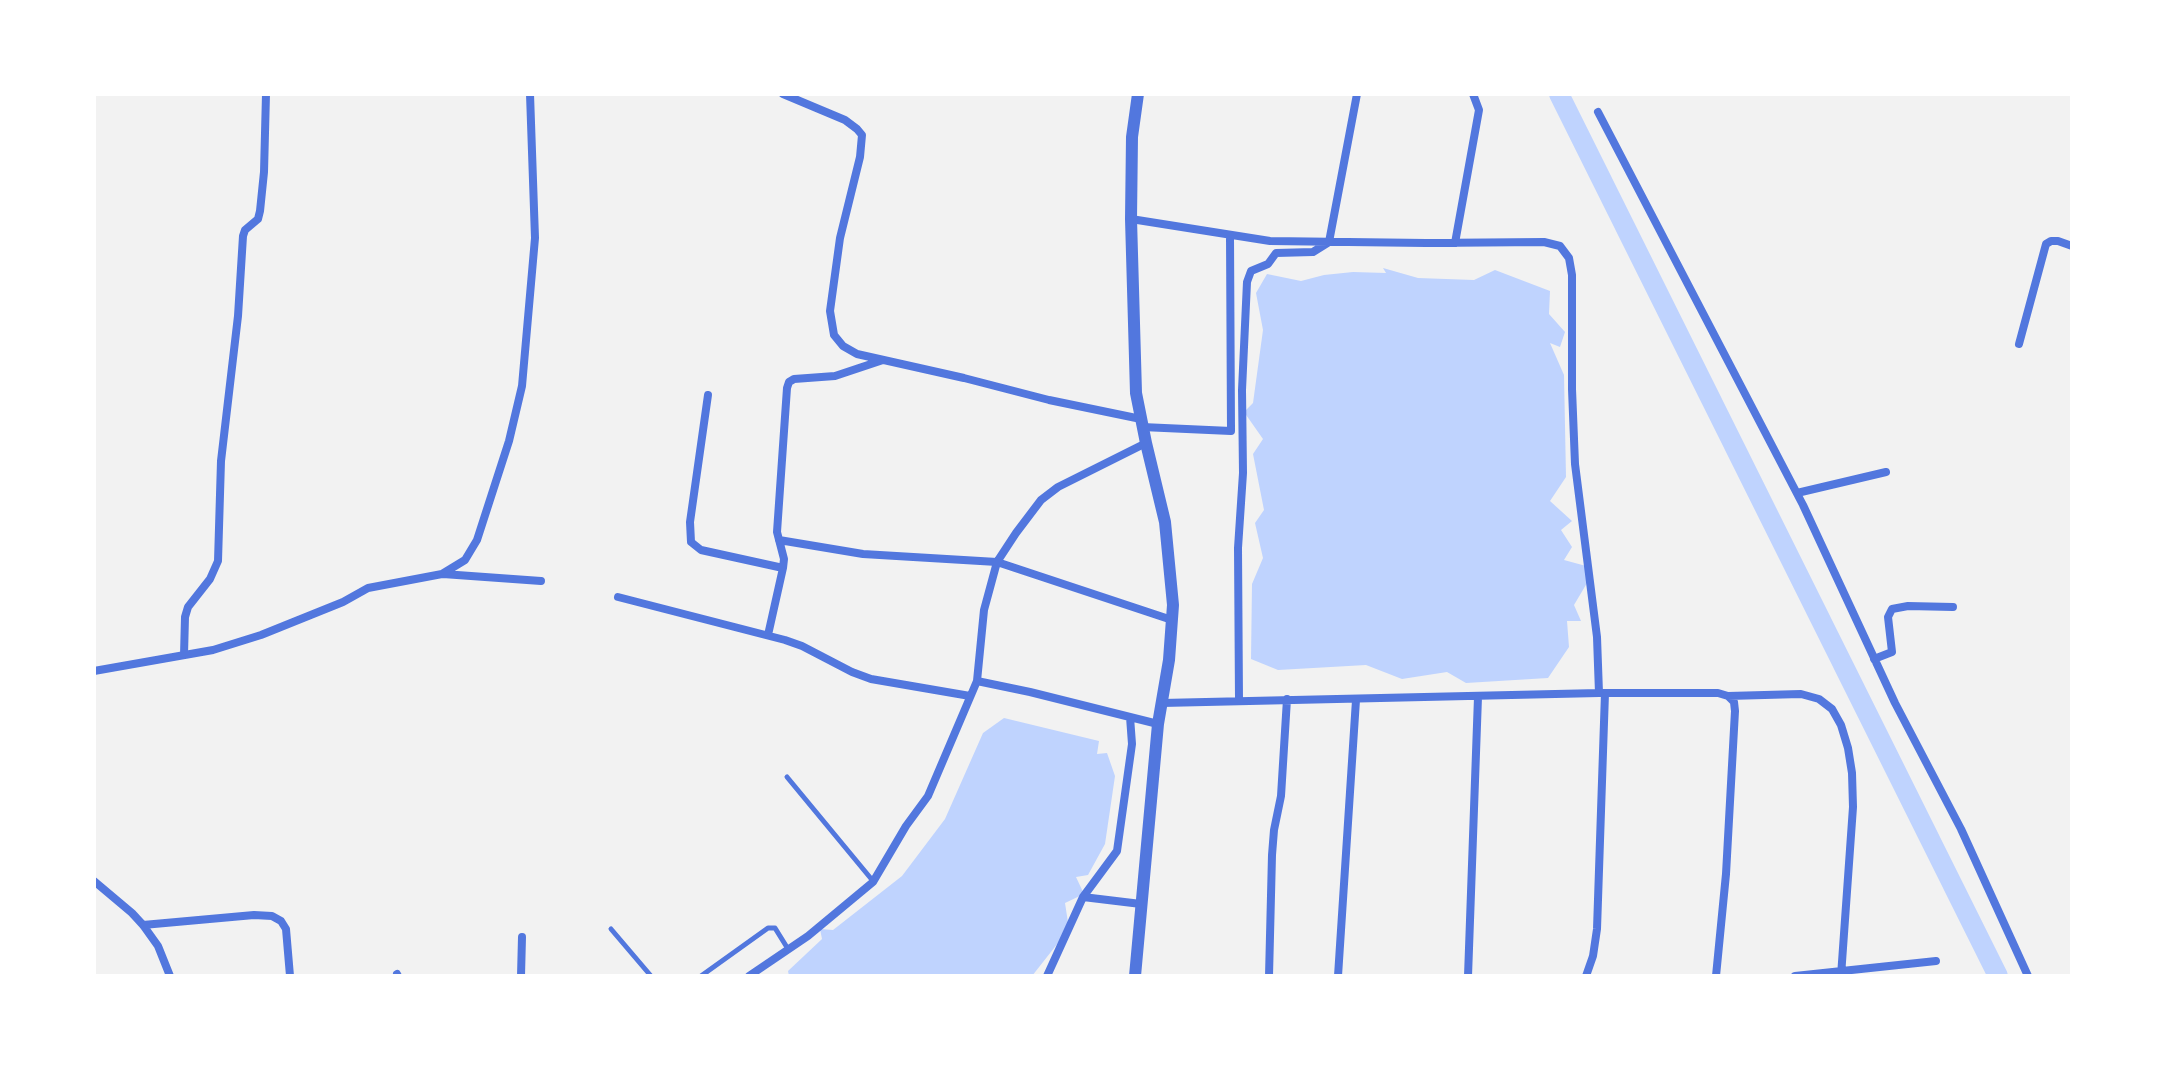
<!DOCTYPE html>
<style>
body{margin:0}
#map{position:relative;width:2166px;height:1070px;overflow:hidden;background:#f2f2f2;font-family:"Public Sans",sans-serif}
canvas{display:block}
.frame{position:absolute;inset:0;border:96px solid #fff;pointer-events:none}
</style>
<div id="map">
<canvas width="2166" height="1070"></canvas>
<div class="frame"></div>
</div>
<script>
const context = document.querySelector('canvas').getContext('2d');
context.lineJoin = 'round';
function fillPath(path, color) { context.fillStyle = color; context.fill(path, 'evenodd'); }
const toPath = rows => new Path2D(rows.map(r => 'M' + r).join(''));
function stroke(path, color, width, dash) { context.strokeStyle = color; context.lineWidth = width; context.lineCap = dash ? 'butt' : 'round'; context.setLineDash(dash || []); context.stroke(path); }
fillPath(toPath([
 [1383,268,1418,278,1474,280,1495,270,1550,291,1549,314,1565,332,1560,347,1550,343,1564,375,1566,477,1550,501,1572,521,1561,530,1572,547,1564,560,1586,566,1590,578,1574,605,1581,621,1567,621,1569,647,1548,678,1466,683,1447,672,1402,679,1366,665,1278,670,1251,659,1252,584,1263,558,1255,523,1264,510,1253,454,1263,439,1244,412,1253,403,1263,330,1256,293,1267,274,1301,281,1324,275,1353,272,1386,273],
 [1004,718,1099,741,1097,754,1107,753,1115,776,1105,844,1088,875,1076,877,1084,894,1065,903,1069,929,1032,976,789,976,788,971,822,939,820,929,833,930,902,876,945,819,983,733]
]), '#bfd3fe');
stroke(toPath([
 [1559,94,1998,976]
]), '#bfd3fe', 20);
stroke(toPath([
 [787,777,873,881],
 [611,929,651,976],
 [701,976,768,928,775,928,788,949]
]), '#5277de', 5);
stroke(toPath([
 [783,94,845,120,857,129,862,135,860,157,840,238,830,311,834,335,843,346,857,354,964,378,1049,400,1141,419],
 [1598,112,1803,505,1895,703,1961,829,2028,976],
 [1131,219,1270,241,1426,243,1544,242,1560,246,1569,258,1572,275,1572,389,1575,464,1597,637,1599,693],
 [1455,243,1479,110,1473,94],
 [2019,344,2046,244,2051,241,2058,241,2072,246],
 [708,395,690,522,691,542,701,550,783,568],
 [1142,427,1231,431,1230,236],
 [1146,443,1058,487,1041,500,1016,533,997,562,984,610,977,681,1030,692,1158,724],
 [1797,493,1886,472],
 [779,540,863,554,997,562,1172,620],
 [443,574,541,581],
 [618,597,785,640,802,646,852,672,871,679,970,696],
 [768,635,783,568,784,559,777,532,787,388,789,382,794,379,835,376,883,360],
 [184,655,185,617,188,607,210,579,218,561,221,461,238,316,243,236,245,230,258,219,260,211,264,172,266,94],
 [1874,659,1892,652,1888,617,1892,609,1908,606,1953,607],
 [94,671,213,650,261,635,343,602,368,588,442,574,465,560,477,540,509,441,522,386,535,238,530,94],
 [1728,696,1801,694,1819,699,1832,709,1841,725,1848,748,1852,773,1853,807,1841,976],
 [1239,700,1238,548,1243,473,1242,390,1247,282,1251,271,1268,264,1276,253,1313,252,1329,242,1357,94],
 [1162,703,1599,693,1718,693,1728,696,1734,702,1735,711,1726,874,1716,976],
 [94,881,132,913,143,925,158,946,170,976],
 [1083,897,1141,904],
 [143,925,254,915,272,916,281,921,286,929,290,976],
 [397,974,398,976],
 [521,976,522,937],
 [749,976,808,936,873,882,906,826,928,796,977,681],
 [1047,976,1083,897,1117,851,1132,744,1130,717],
 [1269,976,1272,855,1274,830,1281,796,1287,699],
 [1338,976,1356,700],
 [1468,976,1478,697],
 [1586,976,1593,956,1597,929,1605,693],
 [1795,976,1936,961]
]), '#5277de', 8);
stroke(toPath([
 [1135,976,1158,724,1169,660,1173,605,1165,522,1146,443,1136,393,1131,219,1132,137,1138,94]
]), '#5277de', 12);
</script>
